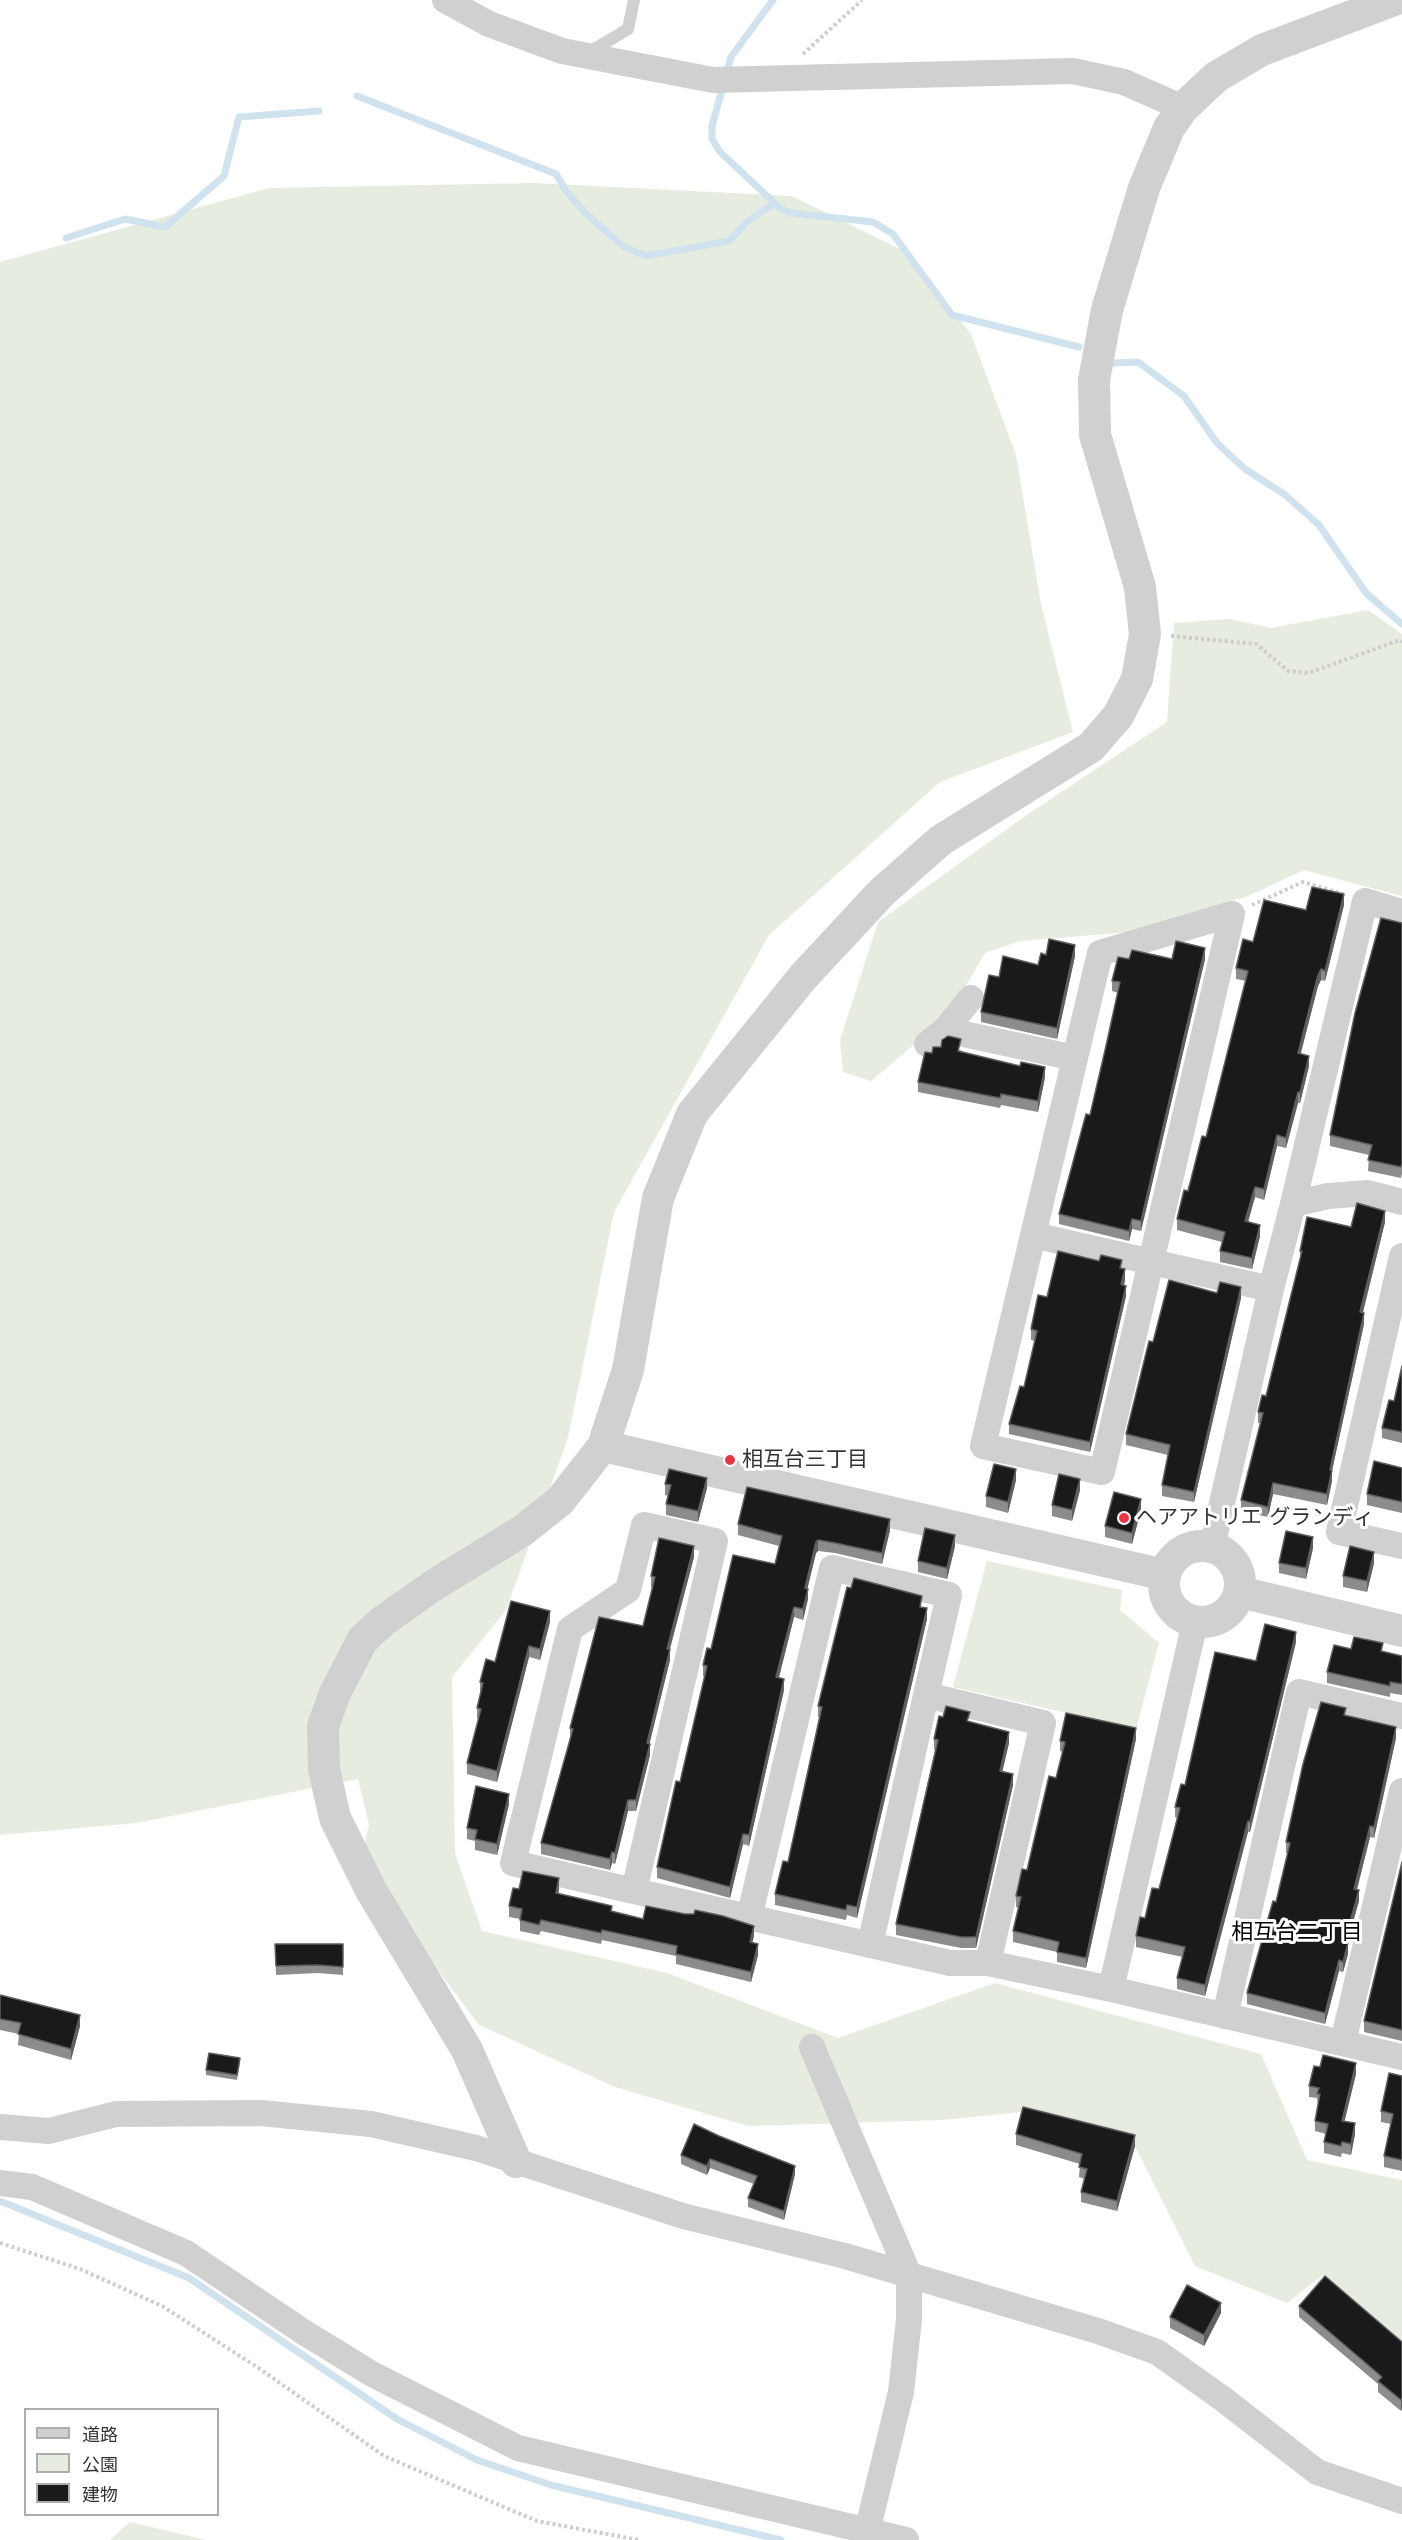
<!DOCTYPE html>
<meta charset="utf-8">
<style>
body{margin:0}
#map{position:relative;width:1402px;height:2540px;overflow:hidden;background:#fff;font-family:"Work Sans","Noto Sans JP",sans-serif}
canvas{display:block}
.legend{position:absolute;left:24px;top:2408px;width:195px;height:108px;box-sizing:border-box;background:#fff;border:2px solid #adadad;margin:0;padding:8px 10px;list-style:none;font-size:18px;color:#333}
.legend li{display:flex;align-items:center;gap:12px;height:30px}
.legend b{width:30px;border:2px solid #adadad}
</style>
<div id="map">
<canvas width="1402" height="2540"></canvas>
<ul class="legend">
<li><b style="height:8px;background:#d0d0d0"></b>道路</li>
<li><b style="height:16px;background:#e6ecdf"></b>公園</li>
<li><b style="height:16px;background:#1a1a1a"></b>建物</li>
</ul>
</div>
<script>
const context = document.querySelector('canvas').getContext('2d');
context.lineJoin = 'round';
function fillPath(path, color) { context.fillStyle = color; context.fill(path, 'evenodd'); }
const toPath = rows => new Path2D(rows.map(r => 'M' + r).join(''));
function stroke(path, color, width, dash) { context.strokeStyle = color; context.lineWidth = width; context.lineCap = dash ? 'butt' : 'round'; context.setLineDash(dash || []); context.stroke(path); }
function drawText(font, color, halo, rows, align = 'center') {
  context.font = font + ' "Work Sans","Noto Sans JP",sans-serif'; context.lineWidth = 6; context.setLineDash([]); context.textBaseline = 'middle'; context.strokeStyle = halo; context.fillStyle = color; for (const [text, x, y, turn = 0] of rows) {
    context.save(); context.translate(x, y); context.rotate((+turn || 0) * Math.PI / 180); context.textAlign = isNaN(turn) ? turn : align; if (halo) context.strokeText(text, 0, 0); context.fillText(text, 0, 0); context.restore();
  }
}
fillPath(toPath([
 [534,183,792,196,906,252,971,334,1016,455,1041,604,1073,732,940,782,769,935,614,1212,568,1438,506,1610,452,1677,455,1853,482,1931,667,1973,838,2038,995,1983,1261,2054,1307,2160,1402,2180,1402,2346,1323,2275,1287,2303,1195,2266,1133,2142,1021,2112,943,2120,748,2126,615,2087,479,2025,421,1947,363,1850,369,1825,358,1779,136,1823,0,1835,0,262,269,188],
 [1368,610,1402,634,1402,896,1304,870,1248,896,1130,932,1020,941,985,953,947,1017,871,1081,843,1072,840,1040,878,922,1028,814,1167,722,1174,623,1230,619,1271,628],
 [987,1561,1122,1590,1120,1610,1159,1643,1136,1729,953,1687],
 [130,2522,206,2540,110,2540]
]), '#e6ecdf');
stroke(toPath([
 [773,0,731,57,712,126,712,139,720,152,780,208,791,213,873,222,893,234,952,315,1079,347],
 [357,96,556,174,566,191,586,214,624,247,646,256,729,241,747,222,774,203],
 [66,238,125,219,165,227,224,176,239,117,319,111],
 [1114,363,1138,362,1184,396,1217,443,1245,469,1284,494,1319,525,1366,593,1402,624],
 [0,2201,189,2278,397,2419,477,2460,551,2485,781,2540]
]), '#cfe2ee', 7);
stroke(toPath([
 [803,54,862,0],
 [1171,636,1256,644,1288,671,1308,673,1400,640,1402,642],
 [1252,905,1303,882,1343,894],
 [0,2243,80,2269,162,2306,257,2367,384,2456,537,2521,639,2540]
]), '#cdcdcd', 4, [3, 3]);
stroke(toPath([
 [588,53,628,29,634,0]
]), '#d0d0d0', 12);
stroke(toPath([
 [445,0,489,24,562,51,713,80,1073,71,1124,82,1183,108],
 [1232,914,1102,1472,983,1446,1100,953,1232,914],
 [945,1030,1075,1058],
 [927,1044,945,1030,971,998],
 [1293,1204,1365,901,1402,912],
 [1033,1235,1271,1289],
 [1402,1256,1339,1532,1402,1546],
 [644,1525,715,1541,634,1891,513,1863,570,1629,628,1590,644,1525],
 [1212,1547,1271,1289,1293,1204,1328,1196,1368,1193,1402,1202],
 [634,1891,950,1963,988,1963,1111,1989,1402,2057],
 [749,1918,832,1568,949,1595,926,1695,1043,1723,988,1963],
 [870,1945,926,1695],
 [1111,1989,1195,1622],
 [1225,2016,1299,1692,1402,1716],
 [1343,2042,1402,1791],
 [812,2047,909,2275,909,2319,901,2392,865,2540],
 [0,2127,49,2131,116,2114,261,2113,371,2124,476,2148,683,2216,845,2256,1098,2331,1157,2352,1223,2399,1317,2472,1402,2501],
 [0,2183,32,2187,186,2253,305,2333,372,2374,518,2448,906,2540]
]), '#d0d0d0', 26);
stroke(toPath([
 [603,1446,1165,1575],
 '1164 1584a38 38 0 1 1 76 0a38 38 0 1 1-76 0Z',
 [1240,1592,1402,1631],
 [516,2162,467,2050,372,1892,335,1818,324,1769,323,1726,335,1693,363,1639,383,1621,434,1585,522,1531,560,1501,603,1446,628,1370,658,1198,692,1114,803,977,882,892,941,840,1091,747,1118,716,1137,679,1145,634,1140,587,1095,435,1094,380,1107,310,1144,188,1169,128,1183,108,1216,77,1262,50,1394,0]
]), '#d0d0d0', 32);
fillPath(toPath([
 [1344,905,1325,981,1321,980,1318,986,1301,1053,1309,1066,1300,1103,1298,1103,1286,1148,1277,1146,1264,1200,1255,1197,1248,1222,1260,1236,1252,1269,1220,1262,1220,1251,1222,1242,1177,1230,1177,1219,1206,1137,1246,981,1236,979,1236,968,1253,942,1306,910],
 [1402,923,1402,1173,1401,1178,1368,1171,1369,1155,1330,1146,1330,1135],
 [1046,955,1075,956,1057,1039,981,1022,981,1012,999,977,1038,965],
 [1129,959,1205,959,1141,1231,1132,1229,1129,1241,1059,1224,1059,1214,1090,1115,1106,1046,1118,993,1112,991,1112,981],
 [961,1050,960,1052,1045,1077,1038,1112,1001,1105,1000,1108,918,1092,918,1082,932,1053],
 [1385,1222,1363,1313,1364,1324,1332,1470,1332,1481,1327,1505,1273,1494,1268,1517,1241,1511,1241,1500,1261,1423,1258,1423,1258,1412,1266,1396,1300,1261,1300,1251,1351,1227],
 [1122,1268,1125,1280,1124,1285,1126,1296,1090,1452,1009,1434,1009,1424,1024,1387,1035,1341,1031,1340,1031,1329,1047,1297],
 [1217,1293,1241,1298,1194,1502,1162,1496,1162,1485,1168,1455,1126,1445,1126,1434,1153,1342],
 [1402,1366,1402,1443,1382,1438,1382,1428,1394,1401],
 [1402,1468,1402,1513,1367,1505,1367,1494],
 [1016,1480,1008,1513,986,1507,986,1496],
 [665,1484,707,1488,698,1522,666,1515,666,1504,669,1496,665,1495],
 [1080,1490,1072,1521,1052,1516,1052,1505],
 [1141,1510,1132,1544,1105,1537,1105,1526],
 [738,1524,890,1530,882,1564,835,1553,818,1551,816,1553,807,1588,808,1599,803,1620,794,1617,779,1678,784,1690,749,1846,743,1844,730,1898,657,1878,657,1867,680,1782,705,1677,703,1676,703,1665,711,1649,775,1564,779,1546,738,1535],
 [955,1546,947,1579,918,1572,918,1561],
 [1313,1548,1306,1579,1279,1573,1279,1563],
 [694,1557,670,1649,670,1660,649,1744,650,1755,636,1811,628,1811,615,1864,612,1863,610,1870,541,1854,541,1843,570,1739,570,1728,643,1626,653,1588,651,1587,651,1576],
 [1374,1563,1367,1592,1343,1587,1343,1576],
 [922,1607,927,1619,857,1918,847,1915,846,1920,775,1905,775,1894,788,1862,819,1717,818,1717,818,1706],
 [550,1622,540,1660,529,1657,497,1782,467,1774,467,1763,479,1719,477,1718,477,1708,481,1693,480,1692,480,1682,495,1662],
 [1296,1642,1250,1832,1248,1832,1205,1996,1177,1989,1177,1978,1183,1957,1136,1947,1136,1936,1159,1889,1177,1818,1175,1817,1175,1807,1256,1661],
 [1351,1649,1383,1652,1402,1656,1402,1695,1390,1693,1390,1697,1327,1683,1327,1672],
 [1346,1715,1396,1738,1374,1838,1370,1837,1357,1890,1359,1901,1347,1943,1348,1954,1343,1972,1339,1971,1325,2024,1247,2004,1247,1993,1276,1902,1288,1853,1286,1853,1286,1842],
 [970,1722,1009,1743,1002,1771,1013,1785,976,1948,961,1948,896,1935,896,1924,935,1750,934,1749,934,1739],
 [1136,1739,1086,1968,1057,1962,1057,1952,1013,1942,1013,1931,1019,1908,1016,1907,1016,1896,1027,1870,1056,1778,1063,1752,1060,1751,1060,1741],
 [509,1804,497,1855,475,1850,475,1841,467,1839,467,1828],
 [1402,1862,1402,2041,1364,2032,1364,2021],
 [519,1889,559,1889,558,1894,612,1912,643,1919,754,1936,752,1942,758,1955,751,1982,676,1964,676,1956,602,1940,601,1944,541,1931,539,1935,520,1931,520,1919,509,1917,509,1906],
 [275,1944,343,1944,343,1975,318,1973,276,1975],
 [0,1995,80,2026,71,2060,18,2045,19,2034,0,2030],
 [240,2063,237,2080,206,2075,206,2070],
 [1356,2074,1344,2121,1355,2134,1351,2155,1342,2153,1341,2157,1324,2153,1324,2142,1326,2134,1315,2131,1315,2121,1318,2105,1317,2098,1309,2097,1309,2086],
 [1402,2076,1402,2171,1384,2167,1384,2156,1391,2124,1381,2122,1381,2111],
 [694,2124,795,2174,784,2220,748,2207,748,2198,754,2184,710,2168,707,2175,681,2164,681,2155],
 [1016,2134,1135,2146,1117,2211,1081,2202,1081,2192,1085,2179,1079,2177,1080,2164,1016,2145],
 [1299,2306,1402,2342,1402,2409,1401,2411,1378,2392,1378,2384,1299,2317],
 [1221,2313,1204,2346,1170,2328,1170,2317]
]), '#8c8c8c');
fillPath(toPath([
 [1344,894,1344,905,1325,981,1325,971],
 [1075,945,1075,956,1057,1039,1057,1028],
 [1205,948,1205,959,1141,1231,1141,1221],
 [1321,969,1321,980,1318,986,1298,1063,1298,1053,1318,975],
 [1309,1056,1309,1066,1300,1103,1300,1093],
 [1045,1067,1045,1077,1038,1112,1038,1101],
 [1298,1092,1298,1103,1286,1148,1286,1138],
 [1277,1135,1277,1146,1264,1200,1264,1189],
 [1255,1187,1255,1197,1245,1232,1245,1221],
 [1385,1211,1385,1222,1360,1323,1360,1312],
 [1132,1219,1132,1229,1129,1241,1129,1231],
 [1260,1225,1260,1236,1252,1269,1252,1258],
 [1125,1269,1125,1280,1121,1295,1121,1284],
 [1126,1286,1126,1296,1090,1452,1090,1442],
 [1241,1287,1241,1298,1194,1502,1194,1492],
 [1364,1313,1364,1324,1330,1480,1330,1470],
 [1016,1469,1016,1480,1008,1513,1008,1502],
 [1332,1470,1332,1481,1327,1505,1327,1494],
 [707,1478,707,1488,698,1522,698,1511],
 [1080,1479,1080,1490,1072,1521,1072,1510],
 [1273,1483,1273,1494,1268,1517,1268,1507],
 [1141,1499,1141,1510,1132,1544,1132,1533],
 [890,1519,890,1530,882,1564,882,1553],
 [955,1535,955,1546,947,1579,947,1568],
 [1313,1537,1313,1548,1306,1579,1306,1568],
 [818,1540,818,1551,816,1553,805,1599,805,1588,816,1542],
 [694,1546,694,1557,667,1659,667,1649],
 [1374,1552,1374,1563,1367,1592,1367,1581],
 [808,1589,808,1599,803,1620,803,1609],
 [794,1607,794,1617,776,1688,776,1677],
 [927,1608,927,1619,857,1918,857,1907],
 [550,1611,550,1622,540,1660,540,1649],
 [1296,1632,1296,1642,1250,1832,1250,1822],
 [529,1646,529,1657,497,1782,497,1771],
 [670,1649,670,1660,647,1754,647,1743],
 [784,1679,784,1690,749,1846,749,1835],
 [1396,1727,1396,1738,1374,1838,1374,1827],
 [1136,1728,1136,1739,1086,1968,1086,1958],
 [1009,1732,1009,1743,1000,1782,1000,1771],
 [650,1744,650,1755,636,1811,636,1800],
 [1013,1774,1013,1785,976,1948,976,1937],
 [509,1794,509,1804,497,1855,497,1844],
 [628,1800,628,1811,615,1864,615,1853],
 [1248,1821,1248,1832,1205,1996,1205,1985],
 [1370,1826,1370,1837,1354,1900,1354,1889],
 [743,1834,743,1844,730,1898,730,1887],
 [612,1852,612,1863,610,1870,610,1859],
 [559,1878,559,1889,556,1904,556,1893],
 [1359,1890,1359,1901,1344,1953,1344,1943],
 [754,1926,754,1936,750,1952,750,1942],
 [1348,1943,1348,1954,1343,1972,1343,1962],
 [758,1944,758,1955,751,1982,751,1972],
 [1339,1960,1339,1971,1325,2024,1325,2013],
 [80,2015,80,2026,71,2060,71,2049],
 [1356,2063,1356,2074,1342,2132,1342,2121],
 [1355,2123,1355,2134,1351,2155,1351,2144],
 [1135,2135,1135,2146,1117,2211,1117,2201],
 [710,2159,710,2168,707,2175,707,2166],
 [795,2166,795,2174,784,2220,784,2211],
 [1221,2303,1221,2313,1204,2346,1204,2335],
 [1402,2398,1402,2409,1401,2411,1401,2400]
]), '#5f5f5f');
const building = toPath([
 [1312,887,1344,894,1325,971,1321,969,1318,975,1298,1053,1309,1056,1300,1093,1298,1092,1286,1138,1277,1135,1264,1189,1255,1187,1245,1221,1260,1225,1252,1258,1220,1251,1225,1232,1177,1219,1184,1190,1188,1191,1202,1136,1206,1137,1248,971,1236,968,1243,939,1253,942,1264,900,1306,910,1312,887],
 [1381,918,1402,923,1402,1163,1401,1167,1368,1160,1372,1145,1330,1135,1355,1013,1381,918],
 [1049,939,1075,945,1057,1028,981,1012,989,975,999,977,1003,956,1038,965,1041,953,1046,955,1049,939],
 [1176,941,1205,948,1141,1221,1132,1219,1129,1231,1059,1214,1086,1114,1090,1115,1106,1046,1120,982,1112,981,1118,957,1129,959,1132,950,1172,959,1176,941],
 [948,1036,961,1039,958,1051,1020,1066,1021,1062,1045,1067,1038,1101,1001,1094,1000,1098,918,1082,925,1052,932,1053,933,1047,941,1047,942,1040,948,1036],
 [1357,1203,1385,1211,1360,1312,1364,1313,1330,1470,1332,1470,1327,1494,1273,1483,1268,1507,1241,1500,1263,1413,1258,1412,1262,1395,1266,1396,1302,1251,1300,1251,1307,1217,1351,1227,1357,1203],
 [1058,1251,1099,1261,1101,1255,1122,1260,1120,1268,1125,1269,1121,1284,1126,1286,1090,1442,1009,1424,1020,1386,1024,1387,1037,1331,1031,1329,1038,1295,1047,1297,1058,1251],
 [1169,1280,1217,1293,1220,1282,1241,1287,1194,1492,1162,1485,1170,1445,1126,1434,1149,1341,1153,1342,1169,1280],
 [1402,1366,1402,1432,1382,1428,1389,1400,1394,1401,1402,1366],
 [1374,1461,1402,1468,1402,1502,1367,1494,1374,1461],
 [994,1464,1016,1469,1008,1502,986,1496,994,1464],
 [669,1469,707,1478,698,1511,666,1504,671,1485,665,1484,669,1469],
 [1059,1474,1080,1479,1072,1510,1052,1505,1059,1474],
 [747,1487,890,1519,882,1553,835,1543,818,1540,816,1542,805,1588,808,1589,803,1609,794,1607,776,1677,784,1679,749,1835,743,1834,730,1887,657,1867,676,1781,680,1782,707,1666,703,1665,707,1648,711,1649,733,1555,775,1564,782,1536,738,1524,747,1487],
 [1114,1492,1141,1499,1132,1533,1105,1526,1114,1492],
 [925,1528,955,1535,947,1568,918,1561,925,1528],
 [1286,1531,1313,1537,1306,1568,1279,1563,1286,1531],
 [659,1538,694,1546,667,1649,670,1649,647,1743,650,1744,636,1800,628,1800,615,1853,612,1852,610,1859,541,1843,573,1729,570,1728,599,1617,643,1626,655,1577,651,1576,659,1538],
 [1350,1546,1374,1552,1367,1581,1343,1576,1350,1546],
 [854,1578,922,1596,920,1607,927,1608,857,1907,847,1905,846,1910,775,1894,783,1861,788,1862,822,1707,818,1706,847,1587,851,1588,854,1578],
 [511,1601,550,1611,540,1649,529,1646,497,1771,467,1763,481,1709,477,1708,483,1683,480,1682,486,1659,495,1662,511,1601],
 [1265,1624,1296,1632,1250,1822,1248,1821,1205,1985,1177,1978,1185,1947,1136,1936,1140,1917,1145,1918,1152,1888,1159,1889,1180,1808,1175,1807,1181,1784,1185,1785,1215,1652,1256,1661,1265,1624],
 [1354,1637,1383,1643,1381,1651,1402,1656,1402,1684,1390,1682,1390,1686,1327,1672,1334,1645,1351,1649,1354,1637],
 [1321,1702,1346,1708,1344,1715,1396,1727,1374,1827,1370,1826,1354,1889,1359,1890,1344,1943,1348,1943,1343,1962,1339,1960,1325,2013,1247,1993,1273,1901,1276,1902,1290,1843,1286,1842,1303,1764,1321,1702],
 [946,1706,970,1712,967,1721,1009,1732,1000,1771,1013,1774,976,1937,961,1937,896,1924,938,1740,934,1739,939,1716,943,1717,946,1706],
 [1066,1713,1136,1728,1086,1958,1057,1952,1059,1942,1013,1931,1021,1897,1016,1896,1022,1869,1027,1870,1049,1776,1056,1778,1065,1742,1060,1741,1066,1713],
 [476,1786,509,1794,497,1844,475,1839,477,1830,467,1828,476,1786],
 [1402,1862,1402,2030,1364,2021,1402,1862],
 [523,1871,559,1878,556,1893,612,1906,611,1911,643,1919,646,1906,685,1914,694,1914,695,1910,723,1916,754,1926,750,1942,758,1944,751,1972,676,1954,677,1946,602,1930,601,1933,541,1920,539,1925,520,1920,522,1909,509,1906,513,1888,519,1889,523,1871],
 [275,1944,343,1944,343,1967,318,1965,276,1966,275,1944],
 [0,1995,80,2015,71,2049,18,2034,21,2023,0,2019,0,1995],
 [209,2053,240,2058,237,2075,206,2070,209,2053],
 [1323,2055,1356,2063,1342,2121,1355,2123,1351,2144,1342,2142,1341,2146,1324,2142,1328,2124,1315,2121,1320,2094,1317,2094,1319,2088,1309,2086,1314,2066,1320,2067,1323,2055],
 [1389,2073,1402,2076,1402,2160,1384,2156,1393,2114,1381,2111,1389,2073],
 [1023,2107,1135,2135,1117,2201,1081,2192,1087,2169,1079,2167,1082,2154,1016,2134,1023,2107],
 [694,2124,719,2136,795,2166,784,2211,748,2198,757,2176,710,2159,707,2166,681,2155,694,2124],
 [1325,2276,1402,2342,1402,2398,1401,2400,1378,2381,1382,2377,1299,2306,1325,2276],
 [1187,2285,1221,2303,1204,2335,1170,2317,1187,2285]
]);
fillPath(building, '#1a1a1a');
stroke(building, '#5f5f5f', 1.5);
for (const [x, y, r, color] of [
 [730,1460,6,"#e63946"],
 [1124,1518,6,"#e63946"]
]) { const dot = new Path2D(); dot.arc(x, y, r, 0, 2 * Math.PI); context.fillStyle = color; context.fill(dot); stroke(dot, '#fff', 2); }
drawText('21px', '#333', '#fff', [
 ["相互台三丁目",742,1460],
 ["ヘアアトリエ グランディ",1136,1518]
], 'left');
drawText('22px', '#000', '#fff', [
 ["相互台二丁目",1297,1933]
]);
</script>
